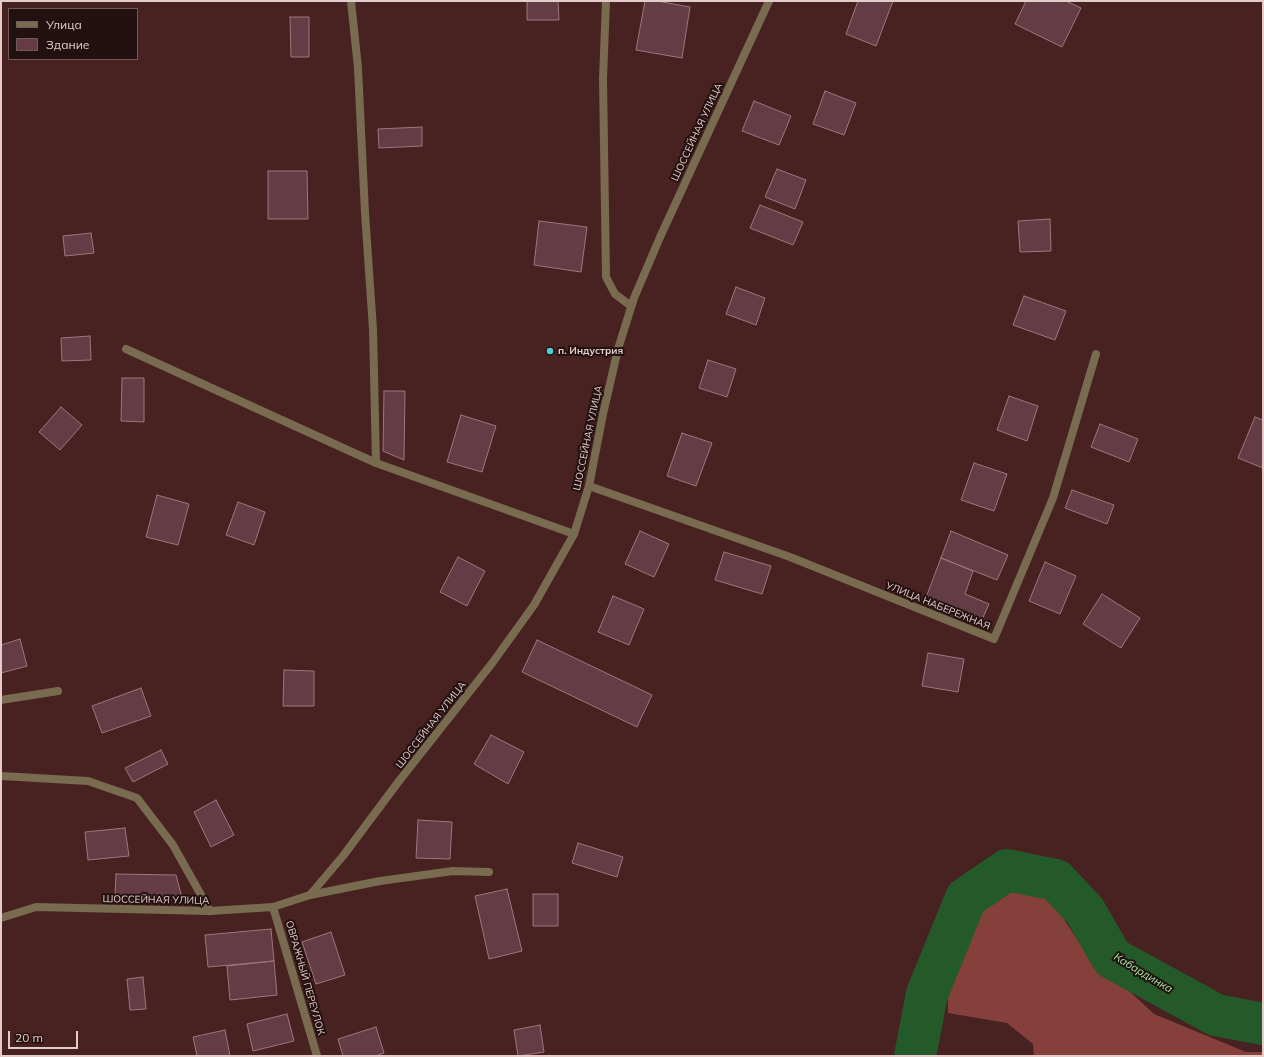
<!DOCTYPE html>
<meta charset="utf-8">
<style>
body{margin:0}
#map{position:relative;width:1264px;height:1057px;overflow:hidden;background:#472220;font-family:Mulish,sans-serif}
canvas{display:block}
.frame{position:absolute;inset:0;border:2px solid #e5cbc9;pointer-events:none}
.legend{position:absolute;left:8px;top:8px;width:130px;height:52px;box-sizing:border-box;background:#221110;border:1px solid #705b5a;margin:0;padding:5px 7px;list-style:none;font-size:12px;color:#e5cbc9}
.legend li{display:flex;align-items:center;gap:8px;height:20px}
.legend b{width:20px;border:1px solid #705b5a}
.scale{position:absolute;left:8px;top:1031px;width:70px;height:18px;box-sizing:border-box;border:2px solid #e5cbc9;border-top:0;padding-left:5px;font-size:12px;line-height:14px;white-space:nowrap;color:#e5cbc9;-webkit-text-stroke:3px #221110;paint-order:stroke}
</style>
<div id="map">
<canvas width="1264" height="1057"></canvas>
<div class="frame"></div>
<ul class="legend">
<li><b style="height:5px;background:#786b50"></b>Улица</li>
<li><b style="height:11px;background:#633c45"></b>Здание</li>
</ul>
<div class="scale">20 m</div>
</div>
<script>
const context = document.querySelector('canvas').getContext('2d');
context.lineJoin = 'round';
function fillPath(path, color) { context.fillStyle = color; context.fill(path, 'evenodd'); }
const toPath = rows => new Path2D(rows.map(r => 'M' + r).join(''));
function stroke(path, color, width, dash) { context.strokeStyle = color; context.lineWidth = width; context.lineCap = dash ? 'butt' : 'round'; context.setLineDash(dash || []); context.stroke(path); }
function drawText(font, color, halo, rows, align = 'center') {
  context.font = font + ' Mulish,sans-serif'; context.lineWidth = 4; context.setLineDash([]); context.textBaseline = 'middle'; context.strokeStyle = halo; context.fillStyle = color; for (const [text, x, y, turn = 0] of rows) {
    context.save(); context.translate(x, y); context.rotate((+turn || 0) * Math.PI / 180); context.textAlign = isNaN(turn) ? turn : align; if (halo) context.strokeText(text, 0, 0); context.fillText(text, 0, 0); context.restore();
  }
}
fillPath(toPath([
 [1016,888,1047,894,1083,948,1154,1014,1246,1052,1263,1052,1263,1056,1034,1056,1033,1044,1007,1023,948,1013,948,953,963,924]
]), '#86403c');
stroke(toPath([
 [915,1056,927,994,966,898,1007,870,1056,880,1085,911,1112,958,1216,1015,1263,1024]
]), '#245929', 42);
const building = toPath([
 [527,1,558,1,559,20,527,20,527,1],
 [645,1,657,1,690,7,682,58,636,50,645,1],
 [858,1,893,1,876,46,846,34,858,1],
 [1026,1,1066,1,1081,8,1062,47,1015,24,1026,1],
 [290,17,309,17,309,57,291,57,290,17],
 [825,91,856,103,844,135,813,124,825,91],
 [754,101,791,116,779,145,742,131,754,101],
 [422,127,422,146,379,148,378,129,422,127],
 [777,169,806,180,795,209,765,197,777,169],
 [268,171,307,171,308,219,268,219,268,171],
 [760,205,803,222,793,245,750,228,760,205],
 [1050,219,1051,251,1020,252,1018,221,1050,219],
 [539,221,587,227,581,272,534,265,539,221],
 [91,233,94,253,65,256,63,236,91,233],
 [736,287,765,298,756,325,726,314,736,287],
 [1024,296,1066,311,1055,340,1013,325,1024,296],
 [90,336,91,360,62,361,61,338,90,336],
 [708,360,736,369,727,397,699,388,708,360],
 [122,378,144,378,144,422,121,421,122,378],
 [384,391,405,391,404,460,383,451,384,391],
 [1009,396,1038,406,1027,441,997,430,1009,396],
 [61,407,82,425,60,450,39,432,61,407],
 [461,415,496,426,482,472,447,462,461,415],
 [1255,417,1263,420,1263,468,1238,458,1255,417],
 [1100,424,1138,439,1129,462,1091,447,1100,424],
 [682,433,712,443,696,486,667,476,682,433],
 [974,463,1007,474,994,511,961,500,974,463],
 [1072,490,1114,505,1107,524,1065,508,1072,490],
 [157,495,189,504,178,545,146,537,157,495],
 [238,502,265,512,254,545,226,535,238,502],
 [640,531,669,544,654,577,625,564,640,531],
 [951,531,1008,555,997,580,941,558,951,531],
 [724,552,771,566,762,594,715,580,724,552],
 [458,557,485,571,467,606,440,592,458,557],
 [941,558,973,571,965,594,989,604,981,622,925,600,941,558],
 [1045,562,1076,576,1060,614,1029,601,1045,562],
 [1102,594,1140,618,1121,648,1083,624,1102,594],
 [613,596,644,609,629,645,598,632,613,596],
 [20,639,27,666,1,673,1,645,20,639],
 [537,640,652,695,637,727,522,672,537,640],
 [928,653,964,659,958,692,922,686,928,653],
 [284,670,314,671,314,706,283,706,284,670],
 [141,688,151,716,102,733,92,706,141,688],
 [491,735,524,752,508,784,474,764,491,735],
 [161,750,168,764,133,782,125,768,161,750],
 [216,800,234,835,211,847,194,812,216,800],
 [418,820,452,822,450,859,416,858,418,820],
 [125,828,129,856,88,860,85,832,125,828],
 [578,843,623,857,617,877,572,863,578,843],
 [116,874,176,875,182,898,115,896,116,874],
 [507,889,522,951,489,959,475,896,507,889],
 [533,894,558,894,558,926,533,926,533,894],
 [271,929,274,961,208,967,205,935,271,929],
 [331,932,345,975,316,984,302,942,331,932],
 [274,961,277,995,230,1000,227,966,274,961],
 [143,977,146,1009,130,1010,127,979,143,977],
 [287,1014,294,1041,253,1051,247,1024,287,1014],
 [540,1025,544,1052,518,1056,514,1030,540,1025],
 [376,1027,384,1053,375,1056,343,1056,338,1039,376,1027],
 [225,1030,230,1056,197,1056,193,1037,225,1030]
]);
fillPath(building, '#633c45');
stroke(building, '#a1757e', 1);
stroke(toPath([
 [351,1,358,68,365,213,373,329,376,463],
 [606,1,603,79,606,277,615,294,631,306],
 [126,349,376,463,574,534],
 [589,486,790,557,994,639,1053,498,1096,354],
 [1,700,58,691],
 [310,895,380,881,453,871,489,872],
 [273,907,317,1056]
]), '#786b50', 8);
stroke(toPath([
 [1,776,88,781,137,798,173,845,210,911]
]), '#786b50', 8);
stroke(toPath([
 [1,918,36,907,210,911,273,907,310,895,343,856,399,781,493,662,534,605,574,534,589,486,603,414,618,349,634,298,661,235,769,1]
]), '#786b50', 8);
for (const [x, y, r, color] of [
 [550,351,4,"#52cbd8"]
]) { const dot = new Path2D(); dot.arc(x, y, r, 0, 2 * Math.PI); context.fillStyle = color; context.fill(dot); stroke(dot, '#221110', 1.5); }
drawText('10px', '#e5cbc9', '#221110', [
 ["ШОССЕЙНАЯ УЛИЦА",697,132,-65],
 ["ШОССЕЙНАЯ УЛИЦА",588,438,-78],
 ["УЛИЦА НАБЕРЕЖНАЯ",938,606,22],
 ["ШОССЕЙНАЯ УЛИЦА",431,725,-52],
 ["ШОССЕЙНАЯ УЛИЦА",156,900,1],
 ["ОВРАЖНЫЙ ПЕРЕУЛОК",305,978,74]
]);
drawText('bold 10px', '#e5cbc9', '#221110', [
 ["п. Индустрия",558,351]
], 'left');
drawText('italic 11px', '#9eeba0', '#221110', [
 ["Кабардинка",1143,973,31]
]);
</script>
